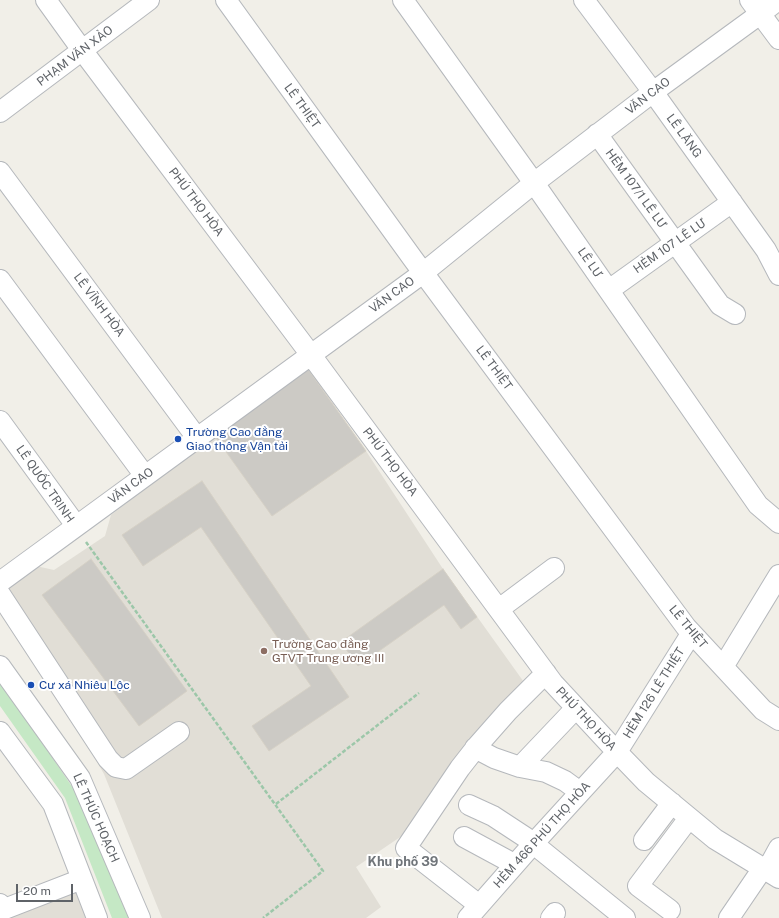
<!DOCTYPE html>
<meta charset="utf-8">
<style>
body{margin:0}
#map{position:relative;width:779px;height:918px;overflow:hidden;background:#f1efe8;font-family:"Public Sans",sans-serif}
canvas{display:block}
.scale{position:absolute;left:16px;top:884px;width:57px;height:18px;box-sizing:border-box;border:2px solid #5f6368;border-top:0;padding-left:5px;font-size:12px;line-height:14px;white-space:nowrap;color:#5f6368;-webkit-text-stroke:3px #fff;paint-order:stroke}
</style>
<div id="map">
<canvas width="779" height="918"></canvas>
<div class="scale">20 m</div>
</div>
<script>
const context = document.querySelector('canvas').getContext('2d');
context.lineJoin = 'round';
function fillPath(path, color) { context.fillStyle = color; context.fill(path, 'evenodd'); }
const toPath = rows => new Path2D(rows.map(r => 'M' + r).join(''));
function stroke(path, color, width, dash) { context.strokeStyle = color; context.lineWidth = width; context.lineCap = dash ? 'butt' : 'round'; context.setLineDash(dash || []); context.stroke(path); }
function drawText(font, color, halo, rows, align = 'center') {
  context.font = font + ' "Public Sans",sans-serif'; context.lineWidth = 4; context.setLineDash([]); context.textBaseline = 'middle'; context.strokeStyle = halo; context.fillStyle = color; for (const [text, x, y, turn = 0] of rows) {
    context.save(); context.translate(x, y); context.rotate((+turn || 0) * Math.PI / 180); context.textAlign = isNaN(turn) ? turn : align; if (halo) context.strokeText(text, 0, 0); context.fillText(text, 0, 0); context.restore();
  }
}
fillPath(toPath([
 [214,435,366,451,443,569,526,685,412,829,356,867,381,907,366,918,162,918,104,774,0,595,36,566,54,570,105,536,111,515],
 [80,888,91,918,5,918]
]), '#e1ded6');
fillPath(toPath([
 [0,681,75,791,129,918,112,918,65,798,0,706]
]), '#c5e8c5');
const building = toPath([
 [308,369,366,451,272,516,214,435,308,369],
 [202,481,349,697,269,751,252,726,311,686,201,527,143,566,122,535,202,481],
 [91,559,187,691,139,726,42,595,91,559],
 [443,569,477,617,461,629,444,605,358,666,341,642,443,569]
]);
fillPath(building, '#cccac5');
stroke(building, '#d6d1c6', 1);
const minor = toPath([
 [46,0,82,50,311,355,553,683,617,752,646,782,715,839,779,878],
 [226,0,413,259,686,627,763,710,779,720],
 [403,0,534,183,758,505,779,523],
 [584,0,653,92,766,250,779,275],
 [750,0,779,39],
 [0,112,149,0],
 [597,134,720,305,735,314],
 [0,172,197,438],
 [0,280,145,476],
 [609,290,732,202],
 [0,421,72,520,75,527],
 [0,582,423,273,534,183,653,92,760,14,778,0],
 [0,594,108,759,116,767,126,769,179,732],
 [499,609,554,568],
 [0,666,80,778,140,918],
 [723,667,779,575],
 [0,732,53,804,97,918],
 [475,748,494,758,520,767,546,772,565,781,580,792],
 [520,767,576,708],
 [469,805,493,816,525,837,625,918],
 [464,837,514,864],
 [644,840,672,803],
 [767,870,779,848],
 [0,904,2,910,82,879],
 [479,905,406,848,460,768,478,745,508,711,546,673],
 [670,910,638,886,689,818],
 [468,918,533,844,617,752,691,634],
 [551,918,555,913],
 [729,918,763,868]
]);
stroke(minor, '#b5b8bc', 22);
stroke(toPath([
 [86,542,323,871,263,918],
 [276,804,419,693]
]), '#9cc7a9', 2.5, [4, 2]);
stroke(minor, '#fff', 20);
for (const [x, y, r, color] of [
 [178,439,4,"#1a4fb4"],
 [264,651,4,"#8d6e63"],
 [31,685,4,"#1a4fb4"]
]) { const dot = new Path2D(); dot.arc(x, y, r, 0, 2 * Math.PI); context.fillStyle = color; context.fill(dot); stroke(dot, '#fff', 1.5); }
drawText('12px', '#5f6368', '#fff', [
 ["PHẠM VĂN XẢO",75,56,-37],
 ["VĂN CAO",648,96,-37],
 ["LÊ THIỆT",302,106,54],
 ["LÊ LĂNG",684,136,54],
 ["HẺM 107/1 LÊ LƯ",636,189,54],
 ["PHÚ THỌ HÒA",196,202,53],
 ["HẺM 107 LÊ LƯ",670,246,-35],
 ["LÊ LƯ",590,263,55],
 ["VĂN CAO",392,295,-36],
 ["LÊ VĨNH HÒA",99,305,53],
 ["LÊ THIỆT",494,368,53],
 ["PHÚ THỌ HÒA",390,462,53],
 ["LÊ QUỐC TRINH",45,484,55],
 ["VĂN CAO",131,486,-36],
 ["LÊ THIỆT",688,627,50],
 ["HẺM 126 LÊ THIỆT",654,693,-58],
 ["PHÚ THỌ HÒA",586,719,47],
 ["LÊ THÚC HOẠCH",96,818,66],
 ["HẺM 466 PHÚ THỌ HÒA",542,835,-48]
]);
drawText('12px', '#164399', '#fff', [
 ["Trường Cao đẳng",186,432],
 ["Giao thông Vận tải",186,446],
 ["Cư xá Nhiêu Lộc",39,685]
], 'left');
drawText('12px', '#785e54', '#fff', [
 ["Trường Cao đẳng",272,644],
 ["GTVT Trung ương III",272,658]
], 'left');
drawText('bold 13px', '#70757a', '#fff', [
 ["Khu phố 39",403,862]
]);
</script>
